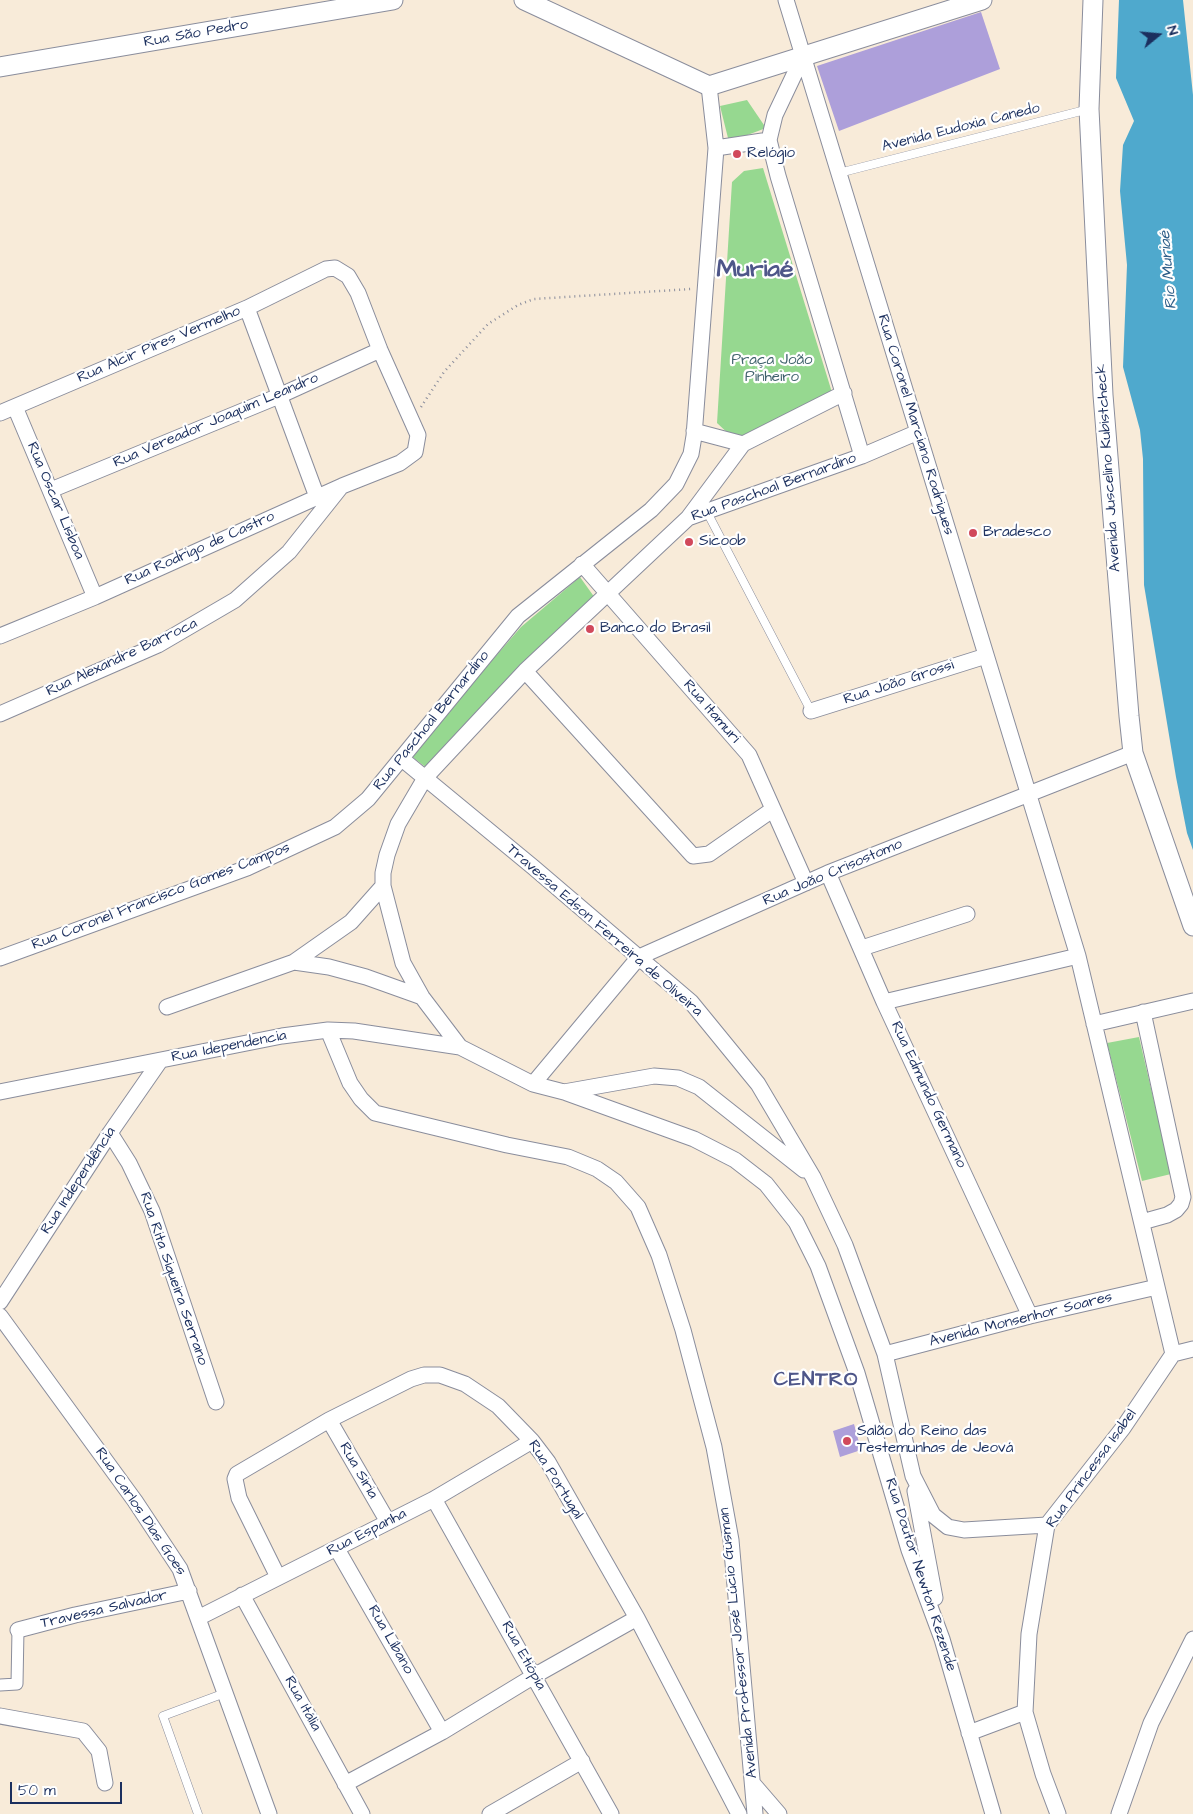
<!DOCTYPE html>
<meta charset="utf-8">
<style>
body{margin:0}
#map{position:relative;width:1193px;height:1814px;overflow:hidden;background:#f8ebd9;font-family:"Architects Daughter",sans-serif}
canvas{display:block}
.north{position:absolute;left:1133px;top:10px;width:50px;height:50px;-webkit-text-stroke:4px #fff;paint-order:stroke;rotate:73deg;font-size:14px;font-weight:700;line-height:20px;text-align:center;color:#1b2f5e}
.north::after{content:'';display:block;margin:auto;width:18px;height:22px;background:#1b2f5e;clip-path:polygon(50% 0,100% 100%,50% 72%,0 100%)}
.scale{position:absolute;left:10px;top:1782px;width:112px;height:22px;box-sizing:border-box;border:2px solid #1b2f5e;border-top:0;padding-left:6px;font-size:15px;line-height:18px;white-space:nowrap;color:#1b2f5e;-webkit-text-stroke:4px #fff;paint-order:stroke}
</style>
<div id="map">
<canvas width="1193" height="1814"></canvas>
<div class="north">N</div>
<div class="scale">50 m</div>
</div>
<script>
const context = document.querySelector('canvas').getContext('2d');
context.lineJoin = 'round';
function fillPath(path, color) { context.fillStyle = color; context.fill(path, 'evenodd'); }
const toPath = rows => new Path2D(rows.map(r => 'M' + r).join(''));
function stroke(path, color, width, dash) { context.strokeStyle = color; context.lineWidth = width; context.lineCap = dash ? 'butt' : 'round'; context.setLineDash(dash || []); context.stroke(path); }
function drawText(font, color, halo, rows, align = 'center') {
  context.font = font + ' "Architects Daughter",sans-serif'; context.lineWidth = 4.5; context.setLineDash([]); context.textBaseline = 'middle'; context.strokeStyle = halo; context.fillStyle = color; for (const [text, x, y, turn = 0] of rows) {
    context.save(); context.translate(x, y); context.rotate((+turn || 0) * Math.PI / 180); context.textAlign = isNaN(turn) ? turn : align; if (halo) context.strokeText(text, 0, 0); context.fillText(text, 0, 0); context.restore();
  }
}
fillPath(toPath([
 [747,100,766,128,729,142,720,106],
 [763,168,834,399,748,436,733,438,717,423,732,182,744,171],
 [580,577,595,598,428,769,410,755,521,627],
 [1139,1037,1171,1174,1142,1181,1107,1043]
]), '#96d890');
fillPath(toPath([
 [1119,0,1183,0,1193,95,1193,850,1187,833,1176,777,1144,585,1143,459,1140,430,1123,367,1127,265,1120,191,1123,145,1134,121,1116,78]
]), '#4fa9cd');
fillPath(toPath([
 [981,12,1000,69,839,131,817,66],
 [854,1424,861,1450,840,1457,833,1431]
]), '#ad9fda');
const service = toPath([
 [839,173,1089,109],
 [707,512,811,711],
 [198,1814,163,1716,225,1693]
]);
const pedestrian = toPath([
 [0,1685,17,1684,18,1630]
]);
const minor = toPath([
 [786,0,1078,956,1173,1354],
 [803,56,775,115,769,140,778,176,862,456],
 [716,148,769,140],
 [247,308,317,497],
 [15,407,95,597],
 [0,413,247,308,326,269,335,268,348,276,358,293,380,350,418,435,415,452,400,463,342,486,95,597,0,636],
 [694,431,743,444],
 [51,490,279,396,380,350],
 [688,518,743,444,844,393],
 [582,564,749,755,806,883],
 [525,671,693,856,709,854,772,810],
 [811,711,986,656],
 [0,714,158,645,235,600,289,552,340,488],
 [402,759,533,867,691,1002,758,1084,813,1177,845,1245,885,1354,913,1476,933,1515,948,1527,964,1530,1047,1525],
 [828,873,884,1002,1030,1316],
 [862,948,967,914],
 [0,958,247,868,335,827,368,799,518,616,651,510,676,484,691,454,694,436,716,148,709,86],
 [294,962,329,967,366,977,422,997],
 [884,1002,1078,956],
 [167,1007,294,962,351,922,383,886],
 [1094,1024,1193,1001],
 [328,1030,350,1083,361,1099,375,1113,507,1145,568,1157,597,1169,616,1182,638,1207,659,1255,683,1330,714,1447,731,1540,755,1814],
 [460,1047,422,997,403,963,383,886,383,873,387,855,398,824,425,778,525,671,688,518,862,456,918,432],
 [533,1084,639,957,828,873,1133,753],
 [0,1092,282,1036,328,1030,354,1031,460,1047,533,1084,564,1092,694,1139,735,1160,766,1184,796,1222,818,1266,857,1373,909,1550,942,1639,993,1814],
 [564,1092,654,1076,678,1078,699,1087,804,1170],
 [110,1133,129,1163,152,1211,216,1402],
 [1142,1222,1167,1215,1176,1210,1181,1204,1183,1197,1143,1012],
 [0,1302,110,1133,160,1061],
 [0,1316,135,1501,180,1569,269,1814],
 [885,1354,1030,1316,1157,1287],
 [1173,1354,1193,1349],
 [329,1420,388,1522],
 [915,1491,935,1598],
 [434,1499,611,1814],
 [337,1549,442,1732],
 [278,1577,239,1498,235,1479,237,1474,329,1420,411,1379,424,1375,440,1375,465,1384,498,1406,532,1441,548,1462,637,1618,739,1814],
 [242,1595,362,1814],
 [198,1618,434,1499,532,1441],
 [18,1630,75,1615,189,1591],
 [0,1716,83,1731,99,1751,105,1783],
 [969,1733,1025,1712],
 [345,1784,442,1732,534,1676,637,1618],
 [754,1785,779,1814],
 [490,1814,582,1761],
 [1058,1814,1043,1774,1025,1712,1029,1634,1047,1525,1123,1428,1173,1354],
 [1119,1814,1151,1723,1193,1639]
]);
const tertiary = toPath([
 [524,0,709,86,982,0],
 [1093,0,1089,109,1103,395,1129,716,1133,753,1193,926],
 [0,67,393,0]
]);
stroke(service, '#8a8d9c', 9);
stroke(pedestrian, '#8a8d9c', 13);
stroke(minor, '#8a8d9c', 17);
stroke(tertiary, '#8a8d9c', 21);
stroke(toPath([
 [421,407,444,372,488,324,518,305,534,299,691,289]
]), '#8a8d9c', 2.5, [1, 4]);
stroke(service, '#fff', 8);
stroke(pedestrian, '#fff', 11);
stroke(minor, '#fff', 15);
stroke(tertiary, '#fff', 19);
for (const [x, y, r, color] of [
 [737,154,5,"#d1495b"],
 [973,533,5,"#d1495b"],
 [689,542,5,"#d1495b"],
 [590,629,5,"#d1495b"],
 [847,1441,5,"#d1495b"]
]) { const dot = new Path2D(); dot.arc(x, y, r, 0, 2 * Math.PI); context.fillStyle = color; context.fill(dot); stroke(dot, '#fff', 2); }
drawText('15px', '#1b2f5e', '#fff', [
 ["Rua São Pedro",196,34,-10],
 ["Avenida Eudoxia Canedo",961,128,-14],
 ["Rua Alcir Pires Vermelho",159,345,-23],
 ["Rua Vereador Joaquim Leandro",216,421,-23],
 ["Rua Coronel Marciano Rodrigues",915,425,73],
 ["Avenida Juscelino Kubistcheck",1109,468,-94],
 ["Rua Paschoal Bernardino",774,488,-20],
 ["Rua Oscar Lisboa",55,501,67],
 ["Rua Rodrigo de Castro",200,549,-24],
 ["Rua Alexandre Barroca",122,658,-25],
 ["Rua João Grossi",899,683,-18],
 ["Rua Itamuri",711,712,49],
 ["Rua Paschoal Bernardino",432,721,-51],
 ["Rua João Crisostomo",833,873,-23],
 ["Rua Coronel Francisco Gomes Campos",161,897,-21],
 ["Travessa Edson Ferreira de Oliveira",604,931,41],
 ["Rua Idependencia",229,1047,-11],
 ["Rua Edmundo Germano",928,1095,65],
 ["Rua Independência",79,1181,-57],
 ["Rua Rita Siqueira Serrano",173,1279,71],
 ["Avenida Monsenhor Soares",1021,1320,-14],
 ["Rua Princessa Isabel",1092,1469,-54],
 ["Rua Siria",358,1471,60],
 ["Rua Portugal",555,1480,58],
 ["Rua Carlos Dias Goes",140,1512,56],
 ["Rua Espanha",367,1533,-27],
 ["Rua Doutor Newton Rezende",920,1575,72],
 ["Travessa Salvador",104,1610,-13],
 ["Rua Líbano",390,1640,60],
 ["Avenida Professor José Lúcio Gusman",739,1643,-96],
 ["Rua Etiópia",523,1656,61],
 ["Rua Itália",302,1704,61]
]);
drawText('15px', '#1b2f5e', '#fff', [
 ["Relógio",747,154],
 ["Bradesco",983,533],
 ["Sicoob",699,542],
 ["Banco do Brasil",600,629],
 ["Salão do Reino das",857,1432],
 ["Testemunhas de Jeová",857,1449]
], 'left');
drawText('15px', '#40626d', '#fff', [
 ["Praça João",772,361],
 ["Pinheiro",772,378]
]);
drawText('italic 16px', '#30608a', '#fff', [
 ["Rio Muriaé",1169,270,-95]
]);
context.letterSpacing = '1px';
drawText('bold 20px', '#4e5689', '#fff', [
 ["CENTRO",816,1381]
]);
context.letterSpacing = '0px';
drawText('bold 25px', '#4e5689', '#fff', [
 ["Muriaé",755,271]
]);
</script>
